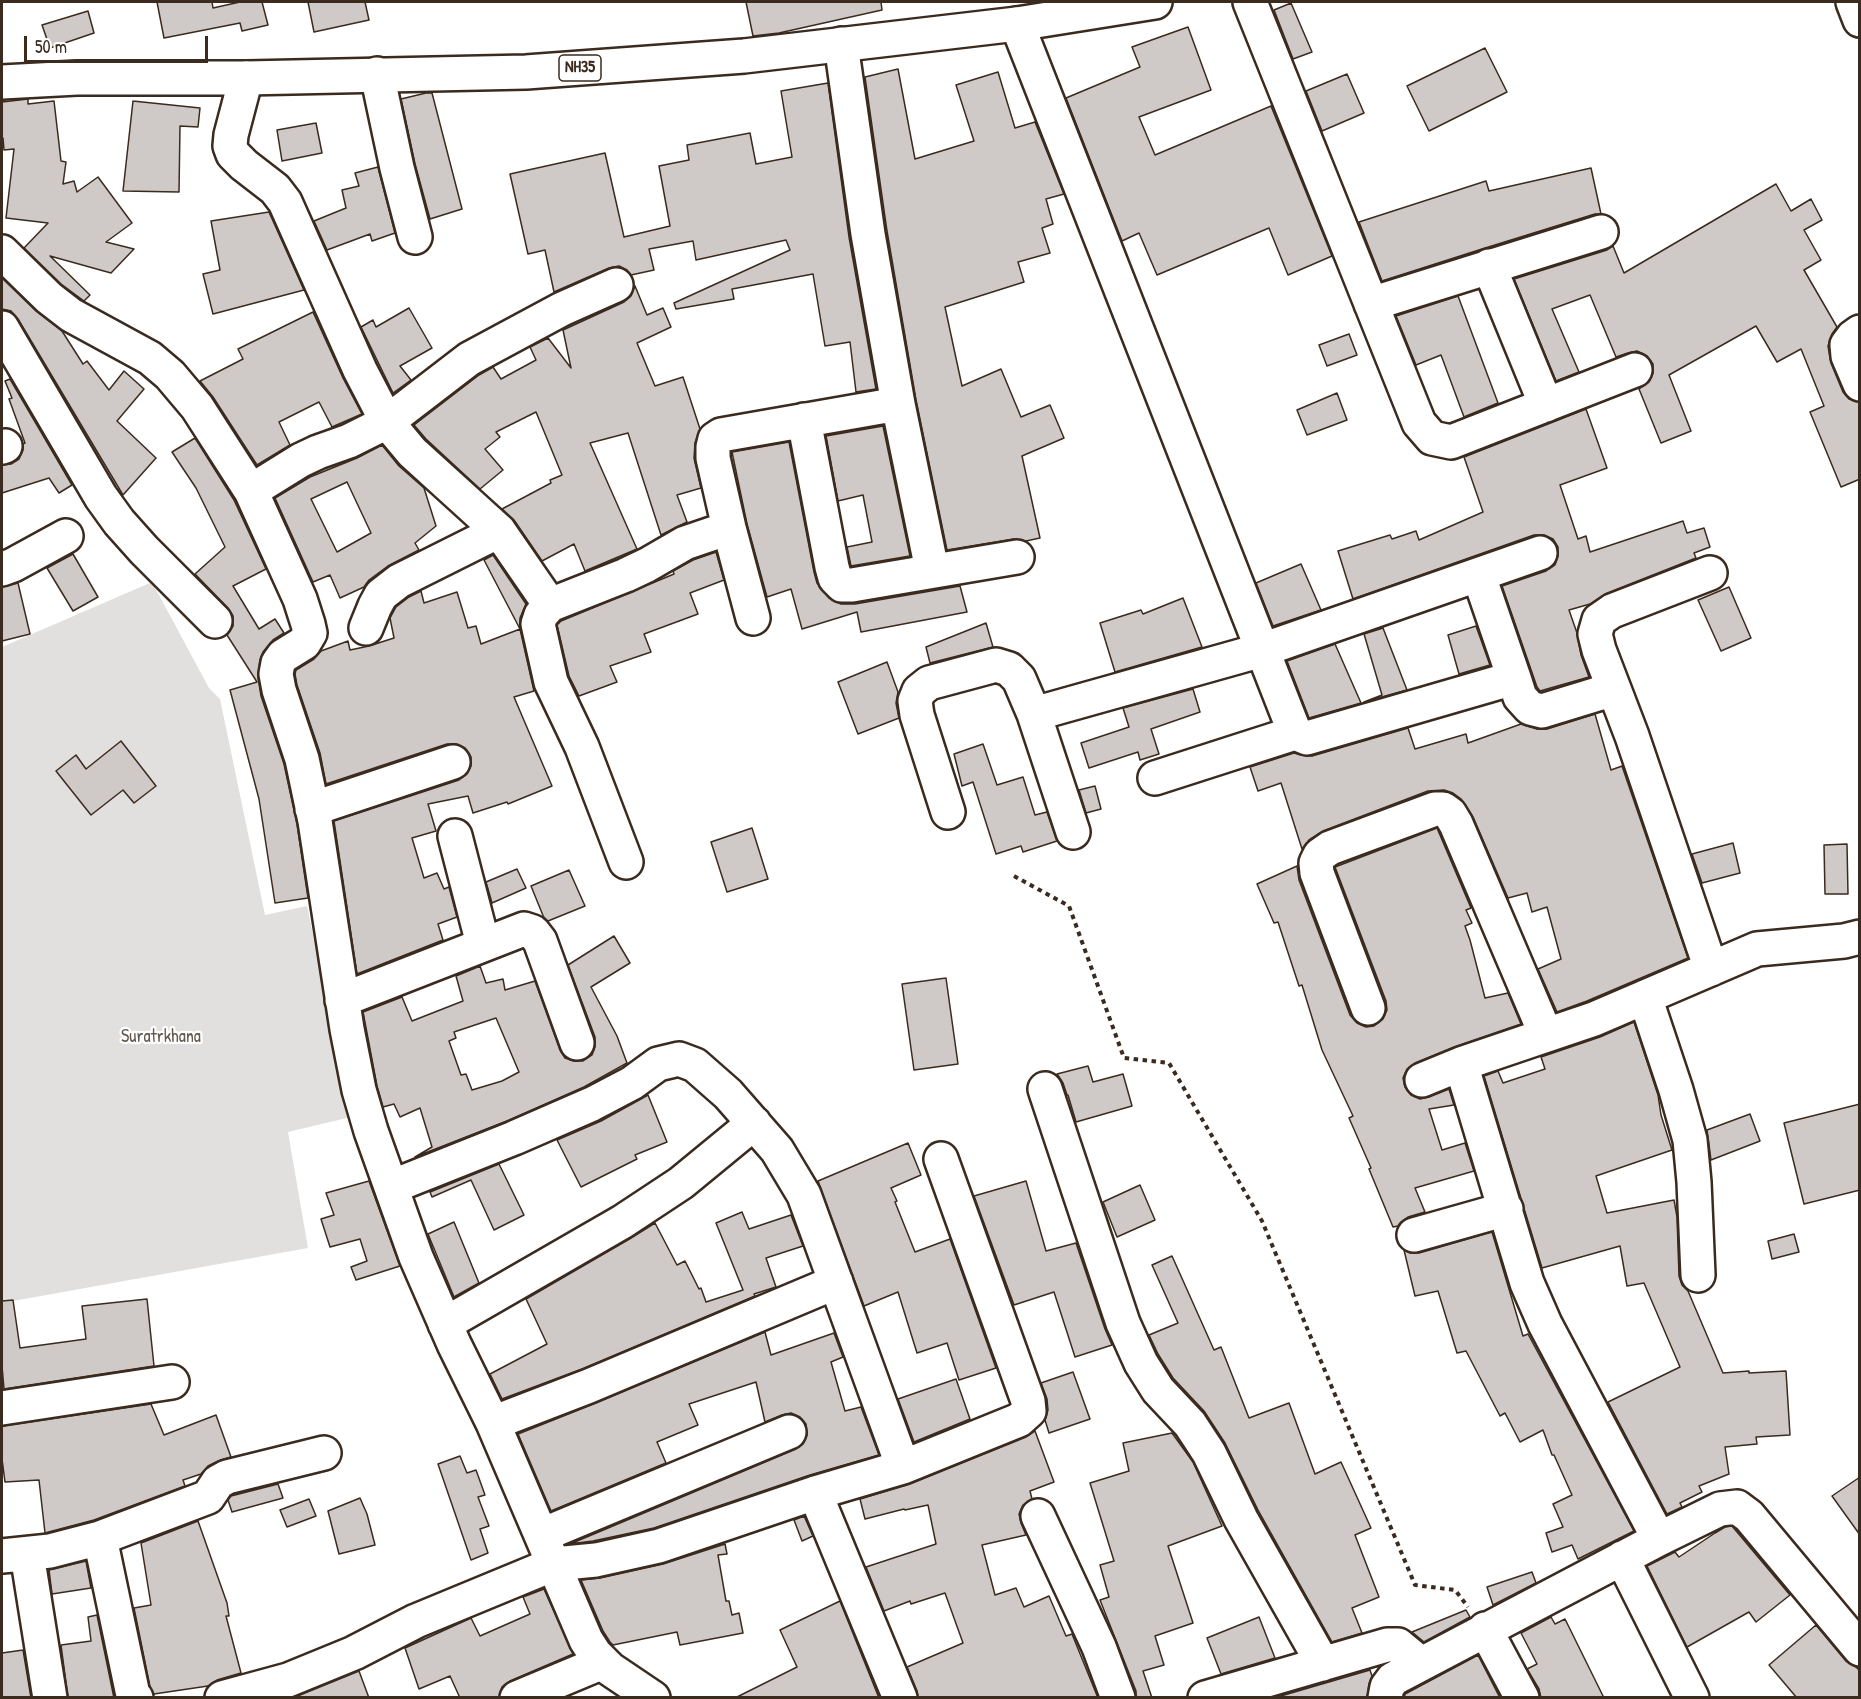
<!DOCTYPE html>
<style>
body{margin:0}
#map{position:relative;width:1861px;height:1699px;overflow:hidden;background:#fff;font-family:"Patrick Hand",sans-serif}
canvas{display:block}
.frame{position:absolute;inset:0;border:3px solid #3b2a1e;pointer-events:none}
.scale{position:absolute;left:24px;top:36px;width:184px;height:27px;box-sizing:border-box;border:3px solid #3b2a1e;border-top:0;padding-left:8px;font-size:18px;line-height:21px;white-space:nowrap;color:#3b2a1e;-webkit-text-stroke:4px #fff;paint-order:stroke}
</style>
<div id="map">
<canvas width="1861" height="1699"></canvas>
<div class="frame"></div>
<div class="scale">50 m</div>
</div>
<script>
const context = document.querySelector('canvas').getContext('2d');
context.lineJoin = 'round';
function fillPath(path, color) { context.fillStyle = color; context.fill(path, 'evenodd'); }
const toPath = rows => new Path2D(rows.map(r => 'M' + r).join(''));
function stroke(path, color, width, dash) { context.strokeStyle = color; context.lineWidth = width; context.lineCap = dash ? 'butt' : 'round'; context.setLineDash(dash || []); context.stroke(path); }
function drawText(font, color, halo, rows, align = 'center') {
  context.font = font + ' "Patrick Hand",sans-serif'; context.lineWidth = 4.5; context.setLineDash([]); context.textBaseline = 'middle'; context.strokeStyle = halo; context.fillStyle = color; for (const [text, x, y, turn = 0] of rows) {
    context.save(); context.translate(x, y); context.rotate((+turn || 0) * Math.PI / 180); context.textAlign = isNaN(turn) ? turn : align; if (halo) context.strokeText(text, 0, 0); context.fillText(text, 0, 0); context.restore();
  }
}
fillPath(toPath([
 [152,582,209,688,220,699,265,915,307,906,351,1117,288,1132,308,1248,2,1303,2,647]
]), '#e2e0de');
const building = toPath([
 [157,2,212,2,213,8,240,2,262,2,268,25,242,31,240,23,164,38,157,2],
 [308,2,365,2,369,20,314,32,308,2],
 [746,2,881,2,882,10,779,33,753,36,746,2],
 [1291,3,1312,52,1293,59,1274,10,1291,3],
 [88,11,94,33,50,48,42,25,88,11],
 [1188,27,1211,90,1139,117,1155,155,1271,106,1332,256,1288,275,1269,228,1157,275,1139,233,1122,241,1066,98,1140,67,1132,47,1188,27],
 [1485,48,1507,92,1429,131,1407,86,1485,48],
 [898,69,915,159,974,141,956,85,998,72,1015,128,1035,122,1064,194,1046,199,1053,224,1042,228,1050,253,1018,262,1024,282,945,307,962,386,1001,369,1021,417,1050,405,1064,438,1022,456,1040,538,1026,541,1014,539,947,550,916,400,887,231,865,77,898,69],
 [1347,74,1364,113,1322,131,1306,91,1347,74],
 [828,83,849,237,876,389,856,392,850,342,825,346,813,274,732,289,734,299,676,309,674,303,790,250,786,240,696,260,693,241,649,249,654,270,631,275,627,270,619,266,609,268,554,292,545,250,528,254,510,174,605,153,624,237,670,226,659,166,689,160,687,145,750,133,756,164,792,157,781,91,828,83],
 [426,93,432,93,462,209,430,219,415,164,401,99,426,93],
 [28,99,28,104,54,101,61,161,66,162,63,184,74,181,77,192,98,177,132,223,106,242,134,249,111,273,50,256,90,295,84,301,61,284,24,248,48,223,6,218,14,149,4,150,3,138,2,139,2,102,28,99],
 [133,101,200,108,198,127,180,126,179,192,123,191,133,101],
 [316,123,322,153,282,161,277,130,316,123],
 [378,167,395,233,372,241,370,234,327,250,314,221,346,208,342,190,359,186,355,173,378,167],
 [1591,168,1601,214,1595,214,1482,249,1382,281,1359,222,1486,181,1489,191,1591,168],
 [1776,184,1791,211,1811,199,1822,220,1804,230,1821,260,1804,270,1837,327,1832,334,1828,346,1831,363,1843,392,1849,399,1860,402,1860,479,1841,487,1810,412,1824,406,1801,349,1777,362,1756,326,1669,375,1691,431,1661,443,1639,389,1649,382,1653,373,1653,364,1647,356,1637,351,1628,353,1616,357,1590,295,1552,309,1579,372,1556,381,1514,279,1607,250,1613,246,1624,273,1776,184],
 [269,212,304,290,213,314,203,274,220,270,211,221,269,212],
 [2,278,36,311,62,331,83,364,87,361,109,390,124,371,144,389,117,421,156,458,123,495,18,319,11,311,2,309,2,278],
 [635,286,647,315,663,308,671,327,637,343,655,386,683,377,700,429,695,443,694,458,701,488,677,495,687,522,661,535,628,433,590,443,637,549,585,571,574,544,542,561,514,520,502,509,551,483,550,480,562,475,536,412,496,432,500,437,485,449,503,470,480,489,426,439,414,425,479,375,493,367,501,379,536,360,530,347,548,338,571,368,563,330,624,302,631,296,635,286],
 [1458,296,1498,403,1464,417,1441,355,1416,365,1396,316,1458,296],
 [409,308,432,348,400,366,411,380,393,393,361,327,373,320,376,327,409,308],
 [313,312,343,378,362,414,332,427,319,402,279,422,290,445,257,465,213,397,200,381,243,359,238,349,313,312],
 [1349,334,1357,355,1327,366,1319,345,1349,334],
 [10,379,72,485,59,493,49,478,2,493,2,465,11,464,19,459,23,450,23,444,25,443,9,399,12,398,5,381,10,379],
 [1337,393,1347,420,1307,435,1297,410,1337,393],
 [1586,409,1607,468,1560,485,1578,539,1586,536,1590,552,1683,521,1687,533,1704,528,1710,547,1694,553,1696,558,1605,594,1590,604,1569,610,1577,633,1581,655,1589,677,1540,691,1537,687,1502,586,1546,571,1555,565,1558,556,1558,547,1553,539,1544,535,1534,535,1353,599,1338,551,1390,535,1392,539,1416,531,1419,540,1483,512,1464,457,1586,409],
 [883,426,910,556,851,566,847,547,872,542,863,495,838,501,826,436,883,426],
 [195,438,234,500,266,569,233,586,259,629,275,619,284,633,273,640,263,652,260,660,258,677,261,696,284,764,297,824,308,898,275,903,259,799,230,690,257,682,227,635,233,626,233,616,228,608,195,574,225,547,196,488,172,452,195,438],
 [789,442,814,572,817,583,829,598,841,604,855,604,960,586,967,612,861,632,857,612,802,629,791,589,767,597,747,524,732,452,789,442],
 [382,445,399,466,424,488,436,526,415,543,419,550,388,566,369,580,364,587,340,598,330,575,313,582,275,498,310,477,357,458,382,445],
 [347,482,371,533,337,552,311,499,347,482],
 [716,552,724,580,690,593,698,614,644,634,651,652,610,666,617,682,579,696,569,676,557,625,561,621,674,574,673,571,693,560,716,552],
 [73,554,98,597,73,611,47,568,73,554],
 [493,555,526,604,520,618,520,629,484,560,493,555],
 [1301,564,1321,610,1273,626,1256,583,1301,564],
 [18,583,30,634,2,641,2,587,18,583],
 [1729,587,1751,638,1721,651,1698,600,1729,587],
 [421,591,424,603,457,592,468,628,476,626,481,644,520,629,534,691,514,697,552,786,508,804,507,802,473,813,468,796,428,804,436,831,412,838,424,878,437,873,444,889,449,887,457,917,438,924,443,940,357,974,334,821,459,780,467,774,471,766,471,757,465,748,456,744,447,744,326,784,320,753,297,685,295,674,296,670,314,659,321,651,348,641,350,650,369,646,394,638,390,618,396,607,409,597,421,591],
 [1183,598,1202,647,1115,672,1100,623,1141,610,1143,614,1183,598],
 [986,623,993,647,930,663,926,647,986,623],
 [1476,626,1490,665,1459,674,1448,635,1476,626],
 [1383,628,1407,690,1364,702,1382,695,1364,634,1383,628],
 [1335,644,1361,703,1309,718,1287,661,1335,644],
 [887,662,898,692,896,703,899,718,858,734,838,682,887,662],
 [1193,689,1200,712,1151,729,1159,754,1140,760,1138,752,1089,768,1081,743,1129,727,1123,708,1193,689],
 [1595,714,1611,770,1622,766,1688,958,1587,1001,1557,1012,1538,969,1561,959,1547,907,1532,912,1527,893,1508,898,1473,817,1461,799,1453,793,1444,790,1428,791,1323,831,1309,840,1302,849,1281,783,1258,791,1250,767,1294,753,1301,755,1312,756,1408,728,1415,749,1466,734,1468,743,1521,724,1537,729,1547,729,1595,714],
 [121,741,156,786,134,803,123,790,91,815,56,771,76,755,86,769,121,741],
 [983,744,997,785,1023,777,1035,815,1047,812,1057,841,1023,852,1021,846,996,854,973,782,962,786,954,754,983,744],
 [1095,786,1101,809,1086,813,1079,790,1095,786],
 [752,828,768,879,727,892,711,842,752,828],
 [1437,828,1471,908,1466,910,1472,923,1465,926,1470,940,1485,998,1508,993,1521,1024,1454,1047,1415,1063,1407,1069,1403,1078,1405,1087,1411,1095,1420,1099,1429,1097,1449,1089,1454,1105,1429,1109,1442,1150,1465,1143,1474,1171,1415,1188,1425,1212,1408,1217,1401,1222,1398,1226,1393,1227,1369,1169,1371,1168,1349,1118,1353,1116,1322,1050,1302,985,1299,986,1278,922,1274,923,1257,884,1297,866,1299,880,1350,1015,1357,1023,1366,1027,1374,1026,1383,1019,1387,1010,1386,1001,1335,867,1437,828],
 [1733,843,1740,873,1702,883,1692,854,1733,843],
 [1847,844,1848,894,1825,894,1824,845,1847,844],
 [517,869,526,888,492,903,486,882,517,869],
 [569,870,585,906,548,921,544,918,531,886,569,870],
 [614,936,630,963,591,987,617,1036,627,1063,584,1087,507,1121,415,1157,432,1147,420,1108,400,1117,394,1104,383,1107,377,1086,363,1012,402,997,412,1021,463,1001,456,976,480,966,486,983,503,979,505,990,535,981,560,1050,565,1058,574,1061,583,1061,592,1055,595,1047,595,1037,568,965,614,936],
 [496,1018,519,1072,502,1081,472,1090,466,1074,461,1075,449,1041,456,1038,454,1032,496,1018],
 [946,978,958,1064,914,1070,902,984,946,978],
 [1634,1022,1658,1095,1661,1115,1672,1150,1596,1176,1607,1213,1674,1200,1677,1217,1679,1276,1682,1285,1688,1291,1723,1373,1749,1371,1749,1373,1786,1371,1790,1435,1756,1437,1757,1444,1725,1447,1729,1474,1699,1486,1702,1492,1680,1503,1682,1507,1667,1514,1608,1402,1680,1367,1644,1283,1627,1286,1620,1246,1542,1268,1484,1076,1498,1071,1503,1083,1545,1069,1541,1057,1600,1037,1634,1022],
 [1088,1066,1093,1082,1123,1074,1132,1106,1076,1122,1068,1095,1067,1095,1063,1083,1057,1074,1088,1066],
 [648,1095,667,1142,635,1155,637,1159,581,1187,557,1140,601,1121,648,1095],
 [1860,1104,1860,1190,1804,1204,1784,1123,1860,1104],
 [1750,1114,1760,1141,1711,1160,1707,1130,1750,1114],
 [908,1143,921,1175,891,1188,897,1201,895,1202,915,1252,950,1239,996,1368,959,1380,947,1343,917,1353,898,1292,864,1306,818,1181,908,1143],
 [499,1164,524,1215,494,1230,471,1180,432,1197,430,1192,499,1164],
 [369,1181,400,1266,356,1280,351,1267,367,1261,360,1239,330,1247,321,1219,334,1215,326,1193,369,1181],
 [1026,1181,1046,1251,1076,1243,1105,1329,1112,1345,1075,1357,1054,1292,1014,1305,974,1196,1026,1181],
 [1140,1185,1155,1220,1117,1237,1103,1202,1140,1185],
 [742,1212,749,1229,791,1215,803,1246,766,1258,776,1287,754,1294,755,1296,582,1369,502,1399,490,1374,547,1344,526,1299,631,1238,655,1223,677,1265,685,1261,699,1289,701,1288,706,1302,743,1290,716,1223,742,1212],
 [454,1222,479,1283,454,1297,428,1234,454,1222],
 [1492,1232,1523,1336,1528,1334,1634,1531,1578,1559,1572,1545,1552,1552,1546,1533,1563,1527,1553,1504,1572,1495,1554,1455,1552,1455,1543,1430,1520,1442,1505,1413,1500,1416,1466,1351,1457,1353,1438,1291,1415,1296,1404,1250,1410,1253,1419,1253,1492,1232],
 [1794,1234,1799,1252,1772,1259,1768,1241,1794,1234],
 [1172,1256,1214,1350,1221,1347,1249,1418,1289,1403,1315,1474,1341,1462,1371,1528,1355,1535,1379,1597,1352,1608,1362,1633,1332,1642,1258,1510,1225,1443,1204,1411,1173,1378,1158,1354,1149,1335,1178,1323,1152,1265,1172,1256],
 [147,1299,154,1366,4,1389,2,1366,2,1301,13,1300,20,1348,86,1339,82,1306,147,1299],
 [765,1332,771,1355,834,1333,843,1357,831,1362,845,1411,861,1407,879,1455,810,1475,654,1528,593,1541,570,1544,796,1449,803,1444,807,1435,806,1424,800,1417,791,1413,782,1415,765,1422,756,1382,689,1404,698,1425,657,1442,666,1463,551,1511,518,1434,596,1403,765,1332],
 [1073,1372,1090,1419,1049,1433,1045,1420,1048,1410,1047,1399,1041,1383,1073,1372],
 [956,1379,970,1419,914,1442,898,1399,956,1379],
 [151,1404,164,1435,216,1415,231,1457,218,1461,208,1466,201,1474,183,1480,185,1486,94,1520,45,1533,39,1480,5,1482,2,1459,2,1426,151,1404],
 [1035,1431,1054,1482,1030,1491,1032,1499,1023,1505,1019,1514,1021,1523,1026,1535,982,1545,995,1595,1016,1588,1024,1607,1049,1596,1066,1636,1072,1634,1098,1698,918,1698,917,1691,907,1667,963,1643,945,1593,911,1604,910,1601,884,1611,866,1567,936,1544,928,1505,905,1510,904,1509,865,1519,860,1499,910,1484,1026,1437,1035,1431],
 [1172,1433,1193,1462,1222,1526,1168,1546,1193,1623,1155,1636,1164,1665,1143,1671,1152,1698,1136,1698,1136,1691,1100,1600,1109,1597,1100,1565,1114,1561,1090,1483,1129,1471,1123,1443,1172,1433],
 [460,1456,467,1473,476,1470,485,1495,478,1497,489,1526,480,1529,488,1553,471,1560,438,1464,460,1456],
 [1860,1477,1860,1535,1832,1496,1860,1477],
 [278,1484,283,1498,232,1512,228,1500,231,1496,278,1484],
 [360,1498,367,1514,375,1545,339,1554,328,1511,360,1498],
 [309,1499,316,1516,287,1527,280,1510,309,1499],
 [804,1516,813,1536,802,1541,794,1520,804,1516],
 [198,1521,227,1603,229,1616,226,1616,241,1673,217,1680,208,1686,154,1694,150,1687,134,1608,151,1605,141,1543,198,1521],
 [1732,1526,1790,1595,1756,1622,1749,1612,1687,1647,1647,1566,1675,1552,1679,1557,1715,1533,1725,1527,1732,1526],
 [725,1544,727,1554,718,1555,726,1601,729,1601,732,1615,739,1613,743,1633,680,1645,677,1632,613,1645,610,1642,603,1631,581,1580,600,1578,663,1564,725,1544],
 [86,1561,91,1588,52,1594,49,1570,86,1561],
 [1532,1572,1536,1583,1493,1605,1487,1587,1532,1572],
 [544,1589,573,1654,510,1681,502,1687,499,1698,460,1698,450,1676,419,1689,405,1648,471,1618,480,1636,530,1614,523,1597,544,1589],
 [840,1601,879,1698,735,1698,797,1667,780,1630,840,1601],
 [1466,1610,1470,1617,1424,1642,1412,1632,1466,1610],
 [97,1615,114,1698,68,1698,61,1645,91,1641,88,1617,97,1615],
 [1259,1617,1275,1658,1221,1674,1207,1638,1259,1617],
 [1551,1617,1555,1624,1565,1619,1604,1698,1541,1698,1539,1689,1527,1669,1537,1664,1521,1633,1551,1617],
 [1816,1625,1846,1661,1856,1667,1860,1671,1860,1698,1797,1698,1769,1665,1816,1625],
 [23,1650,31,1698,2,1698,2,1653,23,1650],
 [1478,1655,1500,1698,1404,1698,1405,1694,1478,1655],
 [1370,1670,1372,1676,1369,1684,1367,1698,1274,1698,1370,1670],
 [359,1671,369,1698,295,1698,295,1697,359,1671]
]);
fillPath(building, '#cfcac7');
stroke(building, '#3b2a1e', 1.5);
const minor = toPath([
 [1250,2,1419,423,1432,438,1451,442,1635,370],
 [1853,2,1860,20],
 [1017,24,1295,733,1307,738,1514,678,1520,697,1530,708,1542,711,1614,689,1632,736,1711,969],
 [841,44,868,234,898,404,932,570],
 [377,74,397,168,415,237],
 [246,78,231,135,230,146,233,154,244,165,275,189,285,202,360,370,387,422,412,452,499,531,550,605],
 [2,252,49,298,71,315,150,358,170,375,197,407,251,491,300,599,308,624,310,633,304,643,283,656,278,663,276,674,279,690,302,759,315,821,347,1029,359,1090,371,1131,416,1257,454,1344,493,1423,586,1640,595,1654,610,1669,653,1698],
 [1489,266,1546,405],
 [1371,304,1601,232],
 [2,328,101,497,119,522,144,550,215,621],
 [1860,332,1853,337,1847,345,1848,356,1860,384],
 [804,420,832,567,835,578,842,585,852,585,1017,557],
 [2,447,5,446],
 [251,491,301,460,318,452,349,441,387,422,469,359,562,309,616,285],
 [2,569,13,565,66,536],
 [1479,576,1514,678],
 [753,618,729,528,713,458,713,447,715,439,721,435,898,404],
 [366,628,375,606,381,595,399,581,499,531],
 [1614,689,1599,650,1595,634,1599,620,1612,611,1710,573],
 [1034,714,1262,650,1540,553],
 [1155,778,1295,733],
 [312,809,453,762],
 [948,812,917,715,915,701,919,691,929,683,996,665,1009,669,1019,679,1034,714,1073,832],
 [455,836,483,944],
 [626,862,582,747,551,682,538,624,541,615,550,605,626,575,647,565,685,543,729,528],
 [1645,997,1676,1090,1690,1140,1694,1182,1698,1275],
 [342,1000,524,929,533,932,540,941,577,1043],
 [1368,1008,1317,873,1316,863,1320,855,1330,848,1435,809,1443,809,1450,814,1456,824,1546,1035],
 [1461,1064,1527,1283,1545,1324,1659,1539],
 [1422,1080,1461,1064,1594,1019,1757,949,1844,941,1860,937],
 [1045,1089,1123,1323,1141,1363,1158,1390,1190,1424,1209,1453,1241,1519,1323,1664],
 [391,1187,514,1138,592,1104,632,1083,658,1064,679,1059,695,1065,728,1094,777,1150,804,1195,903,1467],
 [1414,1235,1506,1209],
 [445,1324,622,1222,681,1183,754,1123],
 [2,1408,172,1382],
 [493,1423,589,1386,836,1282],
 [815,1493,900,1698],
 [1038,1516,1099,1647,1118,1698],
 [542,1535,789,1432],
 [100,1538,133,1695,136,1698],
 [27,1554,50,1698],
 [2,1556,50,1551,100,1538,208,1497,218,1482,227,1477,324,1453],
 [1622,1558,1692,1698],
 [1485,1629,1522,1698],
 [222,1698,288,1680,354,1653,416,1621,554,1564,596,1560,659,1546,815,1493,903,1467,1019,1420,1029,1411,1028,1401,941,1159],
 [517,1698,603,1662],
 [1205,1698,1387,1645,1398,1645,1421,1664],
 [1385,1698,1387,1687,1393,1679,1659,1539,1720,1509,1737,1507,1749,1516,1860,1649]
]);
const highway = toPath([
 [2,82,77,78,246,78,526,72,744,56,1017,24,1155,2]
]);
stroke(minor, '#3b2a1e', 38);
stroke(highway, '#3b2a1e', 38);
stroke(toPath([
 [1014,876,1069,906,1124,1058,1169,1063,1262,1221,1415,1585,1455,1590,1468,1607]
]), '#3b2a1e', 4, [4.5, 4.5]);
stroke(minor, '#fff', 33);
stroke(highway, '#fff', 33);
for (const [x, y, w] of [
 [580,68,42]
]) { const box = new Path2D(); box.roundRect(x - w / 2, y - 13, w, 26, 4.5); context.fillStyle = '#fff'; context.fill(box); stroke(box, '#3b2a1e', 1.5); }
drawText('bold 16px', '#3b2a1e', null, [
 ["NH35",580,68]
]);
drawText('18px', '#65584e', '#fff', [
 ["Suratrkhana",161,1037]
]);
</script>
